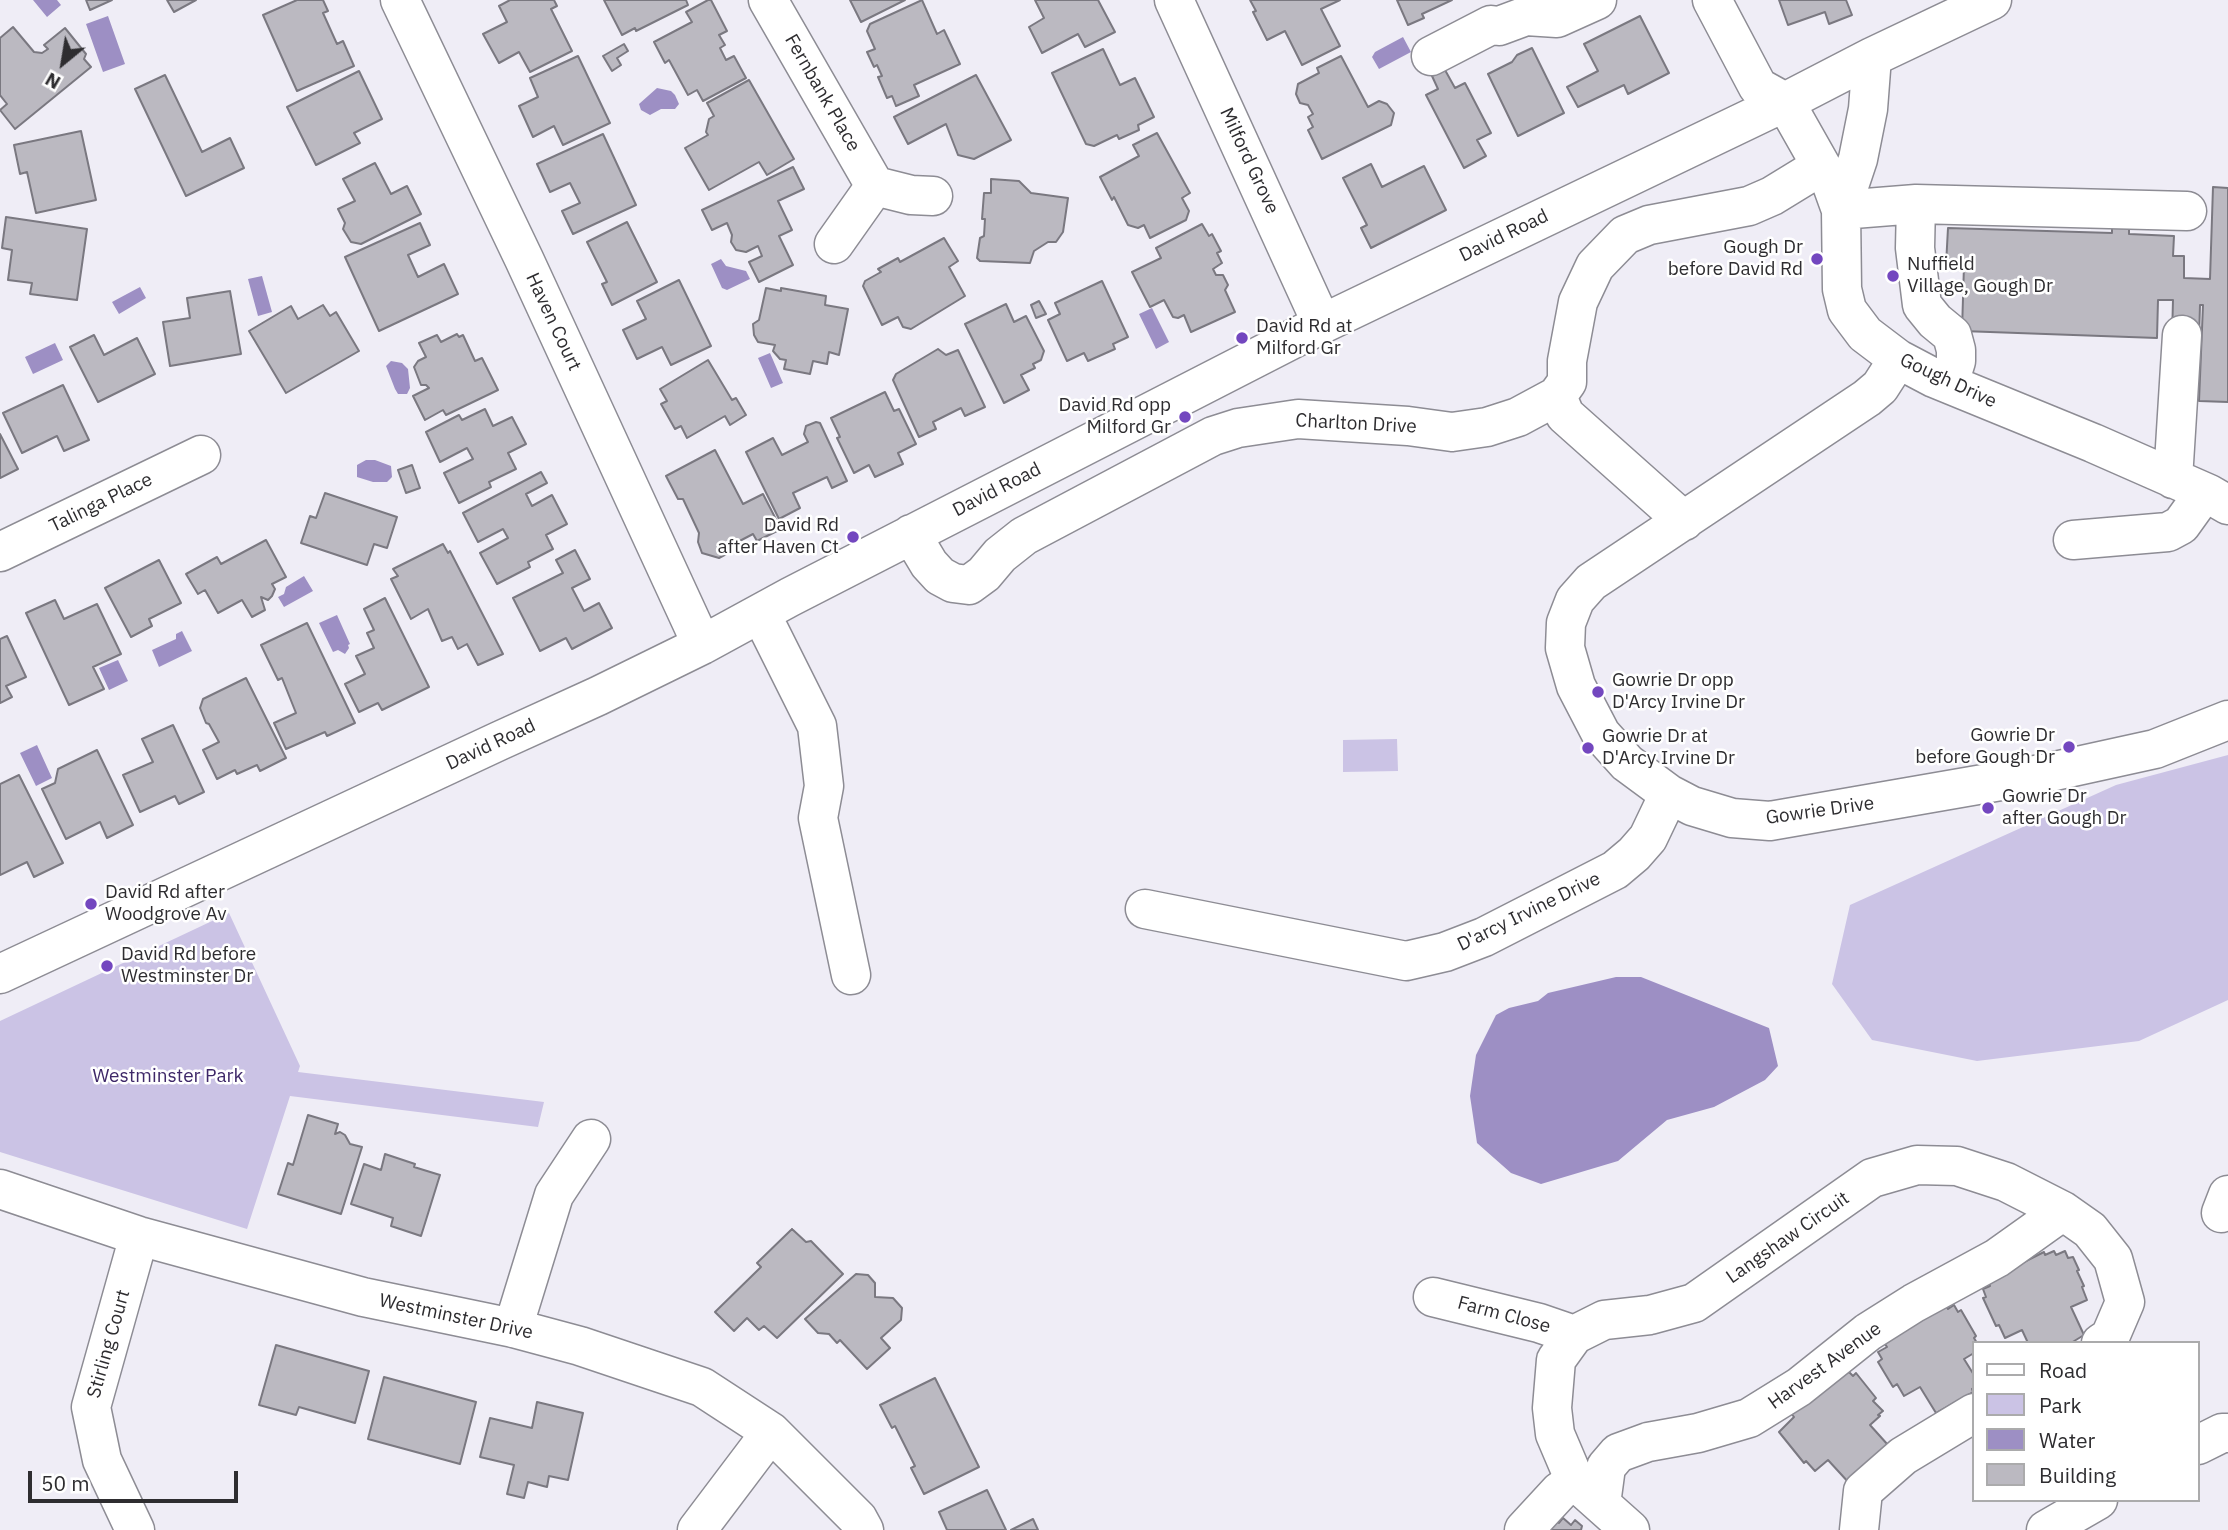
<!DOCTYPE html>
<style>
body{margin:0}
#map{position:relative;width:2228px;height:1530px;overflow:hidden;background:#efedf6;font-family:"IBM Plex Sans",sans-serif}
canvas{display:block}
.legend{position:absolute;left:1972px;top:1341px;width:228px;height:161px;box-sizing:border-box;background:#fff;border:2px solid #ababac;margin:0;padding:9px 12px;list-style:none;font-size:21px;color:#2e2d30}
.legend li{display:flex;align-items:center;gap:14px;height:35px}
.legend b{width:35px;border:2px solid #ababac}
.north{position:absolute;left:28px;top:28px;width:70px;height:70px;-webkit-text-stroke:5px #fff;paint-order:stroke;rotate:210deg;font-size:19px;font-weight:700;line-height:28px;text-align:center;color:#2e2d30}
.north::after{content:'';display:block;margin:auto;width:24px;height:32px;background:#2e2d30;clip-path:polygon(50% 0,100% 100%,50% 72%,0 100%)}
.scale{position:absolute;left:28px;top:1471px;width:210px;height:32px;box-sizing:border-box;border:4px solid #2e2d30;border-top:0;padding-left:9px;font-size:21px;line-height:24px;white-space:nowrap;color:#2e2d30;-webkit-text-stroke:5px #fff;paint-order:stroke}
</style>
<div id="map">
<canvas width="2228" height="1530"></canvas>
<ul class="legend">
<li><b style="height:9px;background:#fff"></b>Road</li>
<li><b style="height:19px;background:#cbc3e5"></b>Park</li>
<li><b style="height:19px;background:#9d8fc4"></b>Water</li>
<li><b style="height:19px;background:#bbb9c1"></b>Building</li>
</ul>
<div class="north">N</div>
<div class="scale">50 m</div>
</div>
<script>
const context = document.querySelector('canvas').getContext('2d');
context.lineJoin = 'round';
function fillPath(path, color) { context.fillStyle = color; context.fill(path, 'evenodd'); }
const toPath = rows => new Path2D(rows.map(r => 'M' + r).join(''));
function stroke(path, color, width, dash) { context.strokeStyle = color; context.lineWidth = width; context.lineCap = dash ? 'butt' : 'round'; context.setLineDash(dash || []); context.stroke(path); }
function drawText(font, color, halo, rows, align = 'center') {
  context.font = font + ' "IBM Plex Sans",sans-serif'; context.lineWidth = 5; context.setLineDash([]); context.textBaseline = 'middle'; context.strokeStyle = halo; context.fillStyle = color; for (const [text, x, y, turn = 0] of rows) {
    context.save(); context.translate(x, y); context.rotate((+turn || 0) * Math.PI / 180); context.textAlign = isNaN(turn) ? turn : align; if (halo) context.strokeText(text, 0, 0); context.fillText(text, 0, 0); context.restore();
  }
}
fillPath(toPath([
 [1397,739,1398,771,1343,772,1343,740],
 [2228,755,2228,1000,2139,1041,1977,1061,1872,1040,1832,984,1850,905,2116,785],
 [229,913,300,1066,298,1072,544,1102,538,1127,290,1096,247,1229,0,1152,0,1021]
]), '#cbc3e5');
fillPath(toPath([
 [33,0,57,0,61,5,47,17],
 [108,16,125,64,103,72,86,24],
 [1403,37,1411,52,1379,69,1372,57,1375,52],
 [657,88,671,91,675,95,679,104,675,109,661,109,650,115,641,110,639,104],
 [721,259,726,266,746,271,750,279,727,290,722,288,711,264],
 [262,276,272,312,258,316,248,279],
 [140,287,146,298,119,314,112,302],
 [1152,308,1169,342,1156,349,1139,314],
 [55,343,63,360,33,374,25,357],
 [770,353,783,383,771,388,758,358],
 [391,361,402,363,408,369,410,388,407,394,398,394,395,389,386,366],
 [366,460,375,460,391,466,392,477,387,482,373,482,357,477,357,465],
 [304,576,313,591,284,607,278,597,284,594,286,587],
 [337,615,350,644,348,645,349,648,345,654,338,650,333,652,319,623],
 [182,631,192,651,159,667,152,650,176,639,176,634],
 [118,660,128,681,109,690,99,668],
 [37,745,52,778,36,786,20,753],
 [1616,977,1641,977,1769,1028,1778,1066,1765,1080,1714,1107,1667,1120,1618,1161,1541,1184,1511,1173,1477,1143,1470,1096,1476,1055,1496,1015,1509,1008,1538,1001,1548,993]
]), '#9d8fc4');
const building = toPath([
 [86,0,112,0,90,10,86,0],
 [167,0,196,0,174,12,167,0],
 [297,0,323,0,328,11,323,13,337,44,343,41,354,66,297,91,263,15,297,0],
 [510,0,554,0,557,6,551,9,572,51,530,72,519,52,499,63,483,34,507,22,499,6,510,0],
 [604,0,686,0,688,5,636,31,635,28,622,35,604,0],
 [708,0,711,0,727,31,719,35,725,45,720,48,726,60,734,56,746,78,703,101,697,90,688,95,669,60,665,63,654,42,692,22,686,12,708,0],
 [850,0,905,0,861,22,850,0],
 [922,0,937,34,944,30,960,64,914,85,919,96,896,106,892,96,887,98,878,77,882,76,877,65,874,67,867,52,875,49,867,31,870,24,922,0],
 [1035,0,1098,0,1115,32,1085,47,1078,34,1042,53,1029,27,1044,18,1035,0],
 [1250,0,1340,0,1321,9,1340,46,1302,65,1285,31,1267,40,1253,12,1256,11,1250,0],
 [1397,0,1452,0,1422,14,1424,18,1408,25,1397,0],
 [1779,0,1846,0,1852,15,1829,24,1825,12,1788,25,1779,0],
 [1640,16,1669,73,1628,94,1624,85,1578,107,1567,87,1598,71,1584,44,1640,16],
 [13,27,34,52,42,53,48,49,44,45,65,28,86,54,84,59,91,67,15,129,0,110,7,104,0,95,0,38,13,27],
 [624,44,628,51,617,58,621,65,612,71,603,56,624,44],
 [1532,48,1564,113,1518,136,1488,74,1512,62,1517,55,1532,48],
 [1103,49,1120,85,1135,78,1154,117,1138,125,1139,130,1119,139,1117,135,1094,146,1086,144,1052,73,1103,49],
 [578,56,610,123,563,145,554,126,533,137,519,106,538,97,530,78,578,56],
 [1341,56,1368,107,1379,101,1387,104,1394,113,1391,125,1322,159,1308,130,1313,127,1308,117,1313,114,1308,105,1300,103,1296,94,1298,84,1319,73,1317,68,1341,56],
 [1445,70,1455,88,1465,83,1491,133,1477,140,1486,156,1464,168,1426,95,1438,89,1432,76,1445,70],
 [359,71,382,119,354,133,360,143,316,165,287,107,359,71],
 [165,75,202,152,230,138,244,168,186,196,135,89,165,75],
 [976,75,1011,140,974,159,958,155,946,124,908,144,894,117,976,75],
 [749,80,794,159,767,175,759,162,709,190,685,148,708,135,706,132,709,119,714,116,707,103,749,80],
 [81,131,96,200,36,213,27,172,20,174,14,145,81,131],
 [1157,133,1190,193,1182,198,1189,211,1186,220,1150,238,1144,225,1138,228,1128,225,1114,197,1112,200,1100,177,1139,156,1133,145,1157,133],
 [603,134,636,205,573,234,562,211,580,203,570,183,550,192,537,164,603,134],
 [375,163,391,194,407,186,421,214,361,244,351,242,343,229,345,223,338,209,355,201,343,179,375,163],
 [1371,164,1382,187,1424,166,1446,210,1371,248,1361,228,1367,225,1343,178,1371,164],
 [793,167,804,189,778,201,792,230,779,236,793,265,759,282,749,262,762,256,758,246,746,252,736,250,731,242,732,235,727,223,712,230,702,210,793,167],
 [991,179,1019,181,1031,193,1068,198,1063,232,1056,242,1048,242,1034,251,1030,263,980,261,977,258,980,238,984,236,985,219,982,219,984,193,991,193,991,179],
 [2213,187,2228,188,2228,402,2199,401,2203,305,2200,305,2199,338,2172,337,2173,300,2158,300,2157,338,1962,331,1964,265,1946,265,1948,228,2112,233,2112,217,2129,218,2129,234,2174,236,2173,256,2184,256,2184,278,2210,279,2213,187],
 [6,217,87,229,77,300,30,294,32,283,8,280,12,250,2,248,6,217],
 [627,222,657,282,612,305,602,284,607,282,587,242,627,222],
 [420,223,430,245,408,255,418,277,444,264,458,294,379,331,345,257,420,223],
 [1202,224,1209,236,1212,234,1221,251,1217,253,1222,263,1213,269,1216,275,1223,275,1228,285,1225,290,1235,312,1191,332,1184,315,1178,318,1173,317,1164,300,1150,307,1132,272,1161,258,1156,248,1202,224],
 [944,238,958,261,949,267,965,296,911,329,903,327,898,317,882,325,863,286,865,281,881,272,878,269,898,258,900,262,944,238],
 [679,280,711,346,671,365,662,347,637,359,623,330,646,319,637,301,679,280],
 [1102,281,1128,337,1113,344,1115,349,1088,361,1084,353,1067,361,1048,320,1060,314,1055,303,1102,281],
 [766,288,781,291,781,288,826,296,825,305,848,309,839,355,829,352,827,364,813,361,810,374,784,369,786,360,780,359,773,351,775,345,758,342,754,335,753,324,759,320,766,288],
 [230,291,241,354,170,366,163,322,190,318,187,298,230,291],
 [1039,301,1046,314,1036,318,1031,305,1039,301],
 [1006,304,1014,322,1026,316,1044,351,1041,360,1033,364,1035,368,1021,375,1029,390,1004,403,965,324,1006,304],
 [323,305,330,316,336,312,359,351,286,393,249,331,291,306,298,319,323,305],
 [457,334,459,337,463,335,475,361,482,358,498,390,446,415,443,410,425,420,413,396,429,388,426,385,421,385,414,367,418,361,426,357,419,343,437,335,441,342,457,334],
 [94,335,104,355,137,338,155,374,98,402,70,347,94,335],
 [938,349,946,355,958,350,985,407,965,416,961,408,933,422,936,429,919,437,893,380,896,374,938,349],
 [708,360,732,400,736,398,746,415,730,425,725,416,687,438,681,426,675,429,661,404,667,401,660,389,708,360],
 [63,385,89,440,64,451,57,436,22,453,3,413,63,385],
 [885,392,894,411,899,409,916,444,898,453,903,464,875,477,869,465,854,473,837,438,840,437,831,418,885,392],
 [485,409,493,426,512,417,526,444,508,453,516,469,489,482,491,487,459,503,444,473,473,459,467,448,440,462,426,432,459,415,462,420,485,409],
 [816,422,820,423,847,481,832,488,827,477,793,493,800,508,779,519,746,452,773,438,782,455,808,442,804,434,806,426,816,422],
 [0,434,18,469,0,478,0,434],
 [715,450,743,504,763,494,781,529,757,541,753,534,732,545,730,552,719,558,702,553,698,542,699,533,683,499,678,499,666,476,715,450],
 [412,465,420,488,406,493,398,470,412,465],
 [541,472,547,483,526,494,532,506,552,495,567,524,546,535,553,549,528,562,530,567,497,584,480,553,508,538,503,529,478,542,463,513,541,472],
 [325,493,397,517,387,548,374,544,367,565,301,543,310,516,316,518,325,493],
 [266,540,286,577,272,584,275,589,272,596,268,600,261,597,265,610,252,617,242,600,218,613,205,590,198,594,186,574,217,557,221,564,266,540],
 [443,544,448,553,450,551,503,654,478,665,467,644,458,649,452,637,442,641,428,609,411,619,391,579,398,576,393,569,443,544],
 [575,550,590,579,572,588,584,611,599,603,612,628,572,649,566,638,540,651,513,598,563,573,556,560,575,550],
 [159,560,181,603,149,619,152,626,131,637,105,588,159,560],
 [385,598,429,687,382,710,378,703,359,712,345,684,365,674,356,656,374,648,367,633,374,630,364,609,385,598],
 [55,600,64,619,97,604,121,654,93,667,104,689,69,705,26,613,55,600],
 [307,623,355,723,327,736,325,732,286,749,274,723,296,713,282,678,278,680,261,645,307,623],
 [7,636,26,677,6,686,12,697,0,703,0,639,7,636],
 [246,678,286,758,260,771,257,765,237,774,235,770,217,779,203,750,219,742,209,724,206,723,200,708,203,699,246,678],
 [173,725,204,792,179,804,175,796,140,812,123,775,153,762,142,739,173,725],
 [97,750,133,825,107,838,100,822,66,839,42,789,55,783,58,769,97,750],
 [19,775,63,863,34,877,27,862,0,875,0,784,19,775],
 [308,1115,338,1124,335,1134,340,1132,345,1135,350,1144,362,1147,341,1214,278,1194,288,1163,293,1165,308,1115],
 [385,1154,415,1164,414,1167,440,1175,421,1236,391,1226,393,1218,351,1204,364,1164,381,1170,385,1154],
 [792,1229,806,1242,811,1241,843,1274,777,1338,764,1326,759,1330,747,1318,734,1331,715,1312,761,1267,757,1263,792,1229],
 [2054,1251,2056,1255,2065,1251,2068,1258,2073,1257,2079,1270,2077,1271,2084,1286,2082,1287,2087,1300,2071,1307,2084,1335,2071,1343,2028,1343,2022,1330,2005,1338,1999,1325,1996,1326,1983,1298,1986,1297,1983,1289,1990,1286,1988,1280,2044,1252,2045,1255,2054,1251],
 [856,1274,868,1275,875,1283,875,1297,893,1298,902,1308,901,1320,881,1338,890,1348,867,1369,840,1340,837,1343,829,1334,818,1333,805,1319,856,1274],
 [1944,1301,1948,1309,1954,1305,1958,1312,1961,1310,1976,1336,1974,1338,1977,1343,1974,1343,1974,1353,1964,1359,1974,1375,1974,1388,1972,1389,1973,1392,1936,1413,1920,1387,1904,1396,1897,1384,1893,1387,1878,1362,1882,1359,1878,1352,1887,1347,1883,1341,1944,1301],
 [276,1345,369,1371,355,1423,299,1407,296,1415,259,1405,276,1345],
 [1848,1371,1853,1376,1856,1373,1876,1398,1873,1401,1883,1411,1878,1415,1880,1416,1870,1425,1888,1445,1850,1484,1828,1460,1815,1471,1806,1461,1804,1463,1779,1432,1794,1417,1790,1412,1848,1371],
 [384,1377,476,1402,460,1464,368,1439,384,1377],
 [935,1378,979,1467,924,1494,911,1468,915,1466,895,1426,892,1428,880,1405,935,1378],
 [537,1402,583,1413,568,1480,549,1476,547,1487,528,1482,524,1498,507,1494,514,1465,480,1457,490,1418,532,1428,537,1402],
 [987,1490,1006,1530,947,1530,939,1512,987,1490],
 [1552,1518,1559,1523,1563,1518,1571,1525,1575,1520,1582,1526,1581,1530,1545,1530,1552,1518],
 [1033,1519,1038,1530,1011,1530,1033,1519]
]);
fillPath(building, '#bbb9c1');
stroke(building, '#7a7880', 2);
const minor = toPath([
 [400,0,524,259,702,645],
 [768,0,875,186],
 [1174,0,1322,324],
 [1712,0,1758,87,1785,102],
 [1431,56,1491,25,1499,26,1526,16,1557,18,1597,0],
 [1785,102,1832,185,1841,210,1842,289,1847,310,1865,334,1898,359,1934,378,2093,443,2209,494,2228,505],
 [1916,204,1915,248,1922,305,1935,321,1952,335,1956,350,1956,361,1949,384],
 [1841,210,1916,204,2187,211],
 [1841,210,1858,159,1868,109,1872,57],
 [834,244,875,186,911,195,933,196],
 [1898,359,1880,387,1867,398,1591,582,1575,600,1566,623,1565,648,1576,686,1601,734,1627,763,1669,794,1692,806,1732,818,1770,821,2041,774,2155,749,2228,720],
 [1557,396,1565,415,1684,521],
 [2173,479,2182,335],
 [911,534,929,564,940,576,953,583,969,585,984,574,1000,555,1024,536,1213,436,1238,428,1298,419,1408,426,1452,432,1487,427,1518,417,1557,396,1567,382,1567,361,1578,302,1595,266,1625,235,1649,225,1749,206,1772,196,1821,166],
 [2073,540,2168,532,2181,525,2204,493],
 [0,552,201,455],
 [761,614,817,726,824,786,818,818,851,975],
 [1145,909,1406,961,1445,952,1484,937,1615,870,1634,854,1648,838,1669,794],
 [0,974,499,741,598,696,702,645,790,597,1322,324,1785,102,1872,57,1992,0],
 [0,1189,139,1236,363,1297,513,1328,580,1346,702,1387,771,1432,858,1519,864,1530],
 [2221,1213,2228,1195],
 [1433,1297,1539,1323,1574,1335],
 [513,1328,554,1195,591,1139],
 [2198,1445,2222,1433,2228,1433],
 [1601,1504,1606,1467,1618,1453,1648,1442,1698,1433,1749,1418,1799,1387,1868,1332,1914,1303,1997,1258,2063,1211],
 [135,1530,102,1460,91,1407,139,1236],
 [697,1530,771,1432],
 [1524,1530,1560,1491,1575,1481],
 [1630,1530,1575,1481,1555,1434,1552,1408,1556,1360,1574,1335,1604,1320,1650,1315,1694,1303,1872,1178,1917,1165,1957,1166,2006,1182,2063,1211,2090,1230,2113,1259,2125,1302,2110,1337,2101,1343],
 [1859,1530,1863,1491,1903,1456,1974,1413],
 [2046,1530,2098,1500]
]);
stroke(minor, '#8d8c94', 41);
stroke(minor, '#fff', 38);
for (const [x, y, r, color] of [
 [1817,259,7,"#7347bf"],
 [1893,276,7,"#7347bf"],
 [1242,338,7,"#7347bf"],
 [1185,417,7,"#7347bf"],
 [853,537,7,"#7347bf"],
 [1598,692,7,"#7347bf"],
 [2069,747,7,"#7347bf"],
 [1588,748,7,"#7347bf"],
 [1988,808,7,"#7347bf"],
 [91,904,7,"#7347bf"],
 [107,966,7,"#7347bf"]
]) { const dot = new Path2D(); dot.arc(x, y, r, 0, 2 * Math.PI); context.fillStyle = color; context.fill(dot); stroke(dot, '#fff', 2.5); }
drawText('19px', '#2e2d30', '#fff', [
 ["Fernbank Place",822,93,60],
 ["Milford Grove",1249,161,65],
 ["David Road",1504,236,-26],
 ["Haven Court",553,322,65],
 ["Gough Drive",1948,381,25],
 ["Charlton Drive",1356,424,3],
 ["David Road",997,490,-27],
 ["Talinga Place",101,503,-26],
 ["David Road",491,745,-25],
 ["Gowrie Drive",1820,811,-8],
 ["D'arcy Irvine Drive",1529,912,-26],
 ["Langshaw Circuit",1788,1238,-35],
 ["Farm Close",1504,1315,15],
 ["Westminster Drive",456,1317,12],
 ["Stirling Court",109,1344,-74],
 ["Harvest Avenue",1825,1366,-36]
]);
drawText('19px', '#2e2d30', '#fff', [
 ["Gough Dr",1803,248,"right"],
 ["before David Rd",1803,270,"right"],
 ["Nuffield",1907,265],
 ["Village, Gough Dr",1907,287],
 ["David Rd at",1256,327],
 ["Milford Gr",1256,349],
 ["David Rd opp",1171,406,"right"],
 ["Milford Gr",1171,428,"right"],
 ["David Rd",839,526,"right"],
 ["after Haven Ct",839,548,"right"],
 ["Gowrie Dr opp",1612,681],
 ["D'Arcy Irvine Dr",1612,703],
 ["Gowrie Dr",2055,736,"right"],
 ["before Gough Dr",2055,758,"right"],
 ["Gowrie Dr at",1602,737],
 ["D'Arcy Irvine Dr",1602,759],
 ["Gowrie Dr",2002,797],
 ["after Gough Dr",2002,819],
 ["David Rd after",105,893],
 ["Woodgrove Av",105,915],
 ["David Rd before",121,955],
 ["Westminster Dr",121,977]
], 'left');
drawText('19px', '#3e2868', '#fff', [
 ["Westminster Park",168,1077]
]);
</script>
